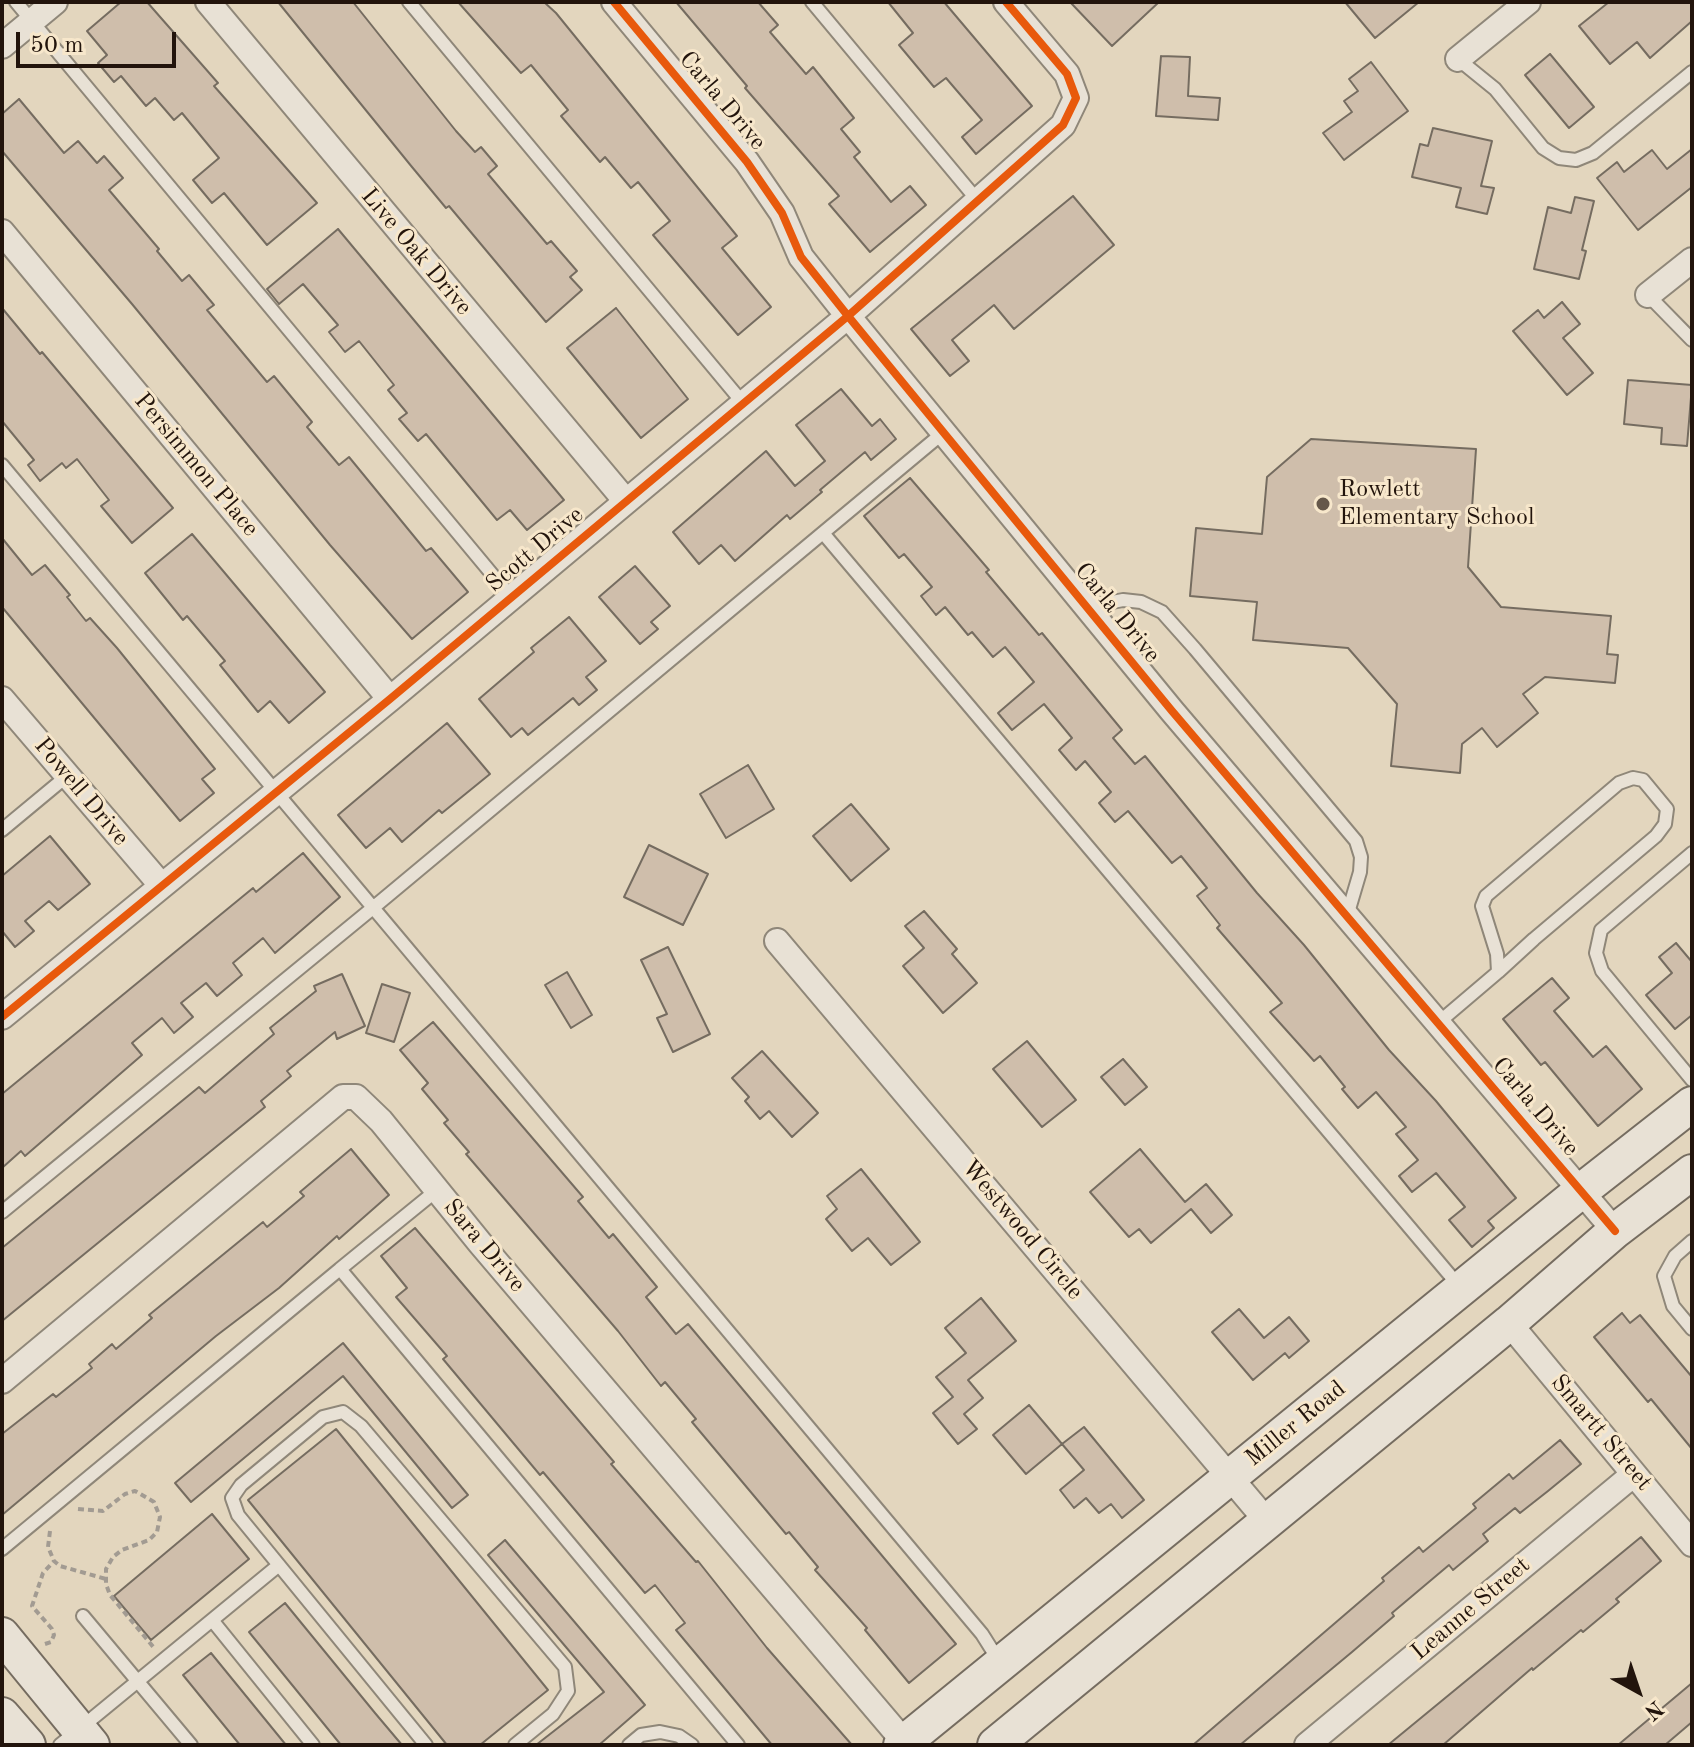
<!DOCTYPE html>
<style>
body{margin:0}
#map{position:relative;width:1694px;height:1747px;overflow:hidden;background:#e3d6be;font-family:"Old Standard TT",serif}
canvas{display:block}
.frame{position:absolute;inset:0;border:4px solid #22140c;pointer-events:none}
.north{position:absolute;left:1598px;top:1651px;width:80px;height:80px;-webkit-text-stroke:6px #f7e7cb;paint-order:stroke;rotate:140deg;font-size:22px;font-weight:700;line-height:32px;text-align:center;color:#22140c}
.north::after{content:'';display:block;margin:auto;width:28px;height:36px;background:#22140c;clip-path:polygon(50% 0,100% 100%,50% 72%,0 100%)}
.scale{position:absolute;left:16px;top:32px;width:160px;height:36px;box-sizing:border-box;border:4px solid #22140c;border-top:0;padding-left:10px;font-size:24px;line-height:28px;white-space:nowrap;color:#22140c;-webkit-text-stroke:6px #f7e7cb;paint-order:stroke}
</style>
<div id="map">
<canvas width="1694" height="1747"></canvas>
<div class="frame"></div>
<div class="north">N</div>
<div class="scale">50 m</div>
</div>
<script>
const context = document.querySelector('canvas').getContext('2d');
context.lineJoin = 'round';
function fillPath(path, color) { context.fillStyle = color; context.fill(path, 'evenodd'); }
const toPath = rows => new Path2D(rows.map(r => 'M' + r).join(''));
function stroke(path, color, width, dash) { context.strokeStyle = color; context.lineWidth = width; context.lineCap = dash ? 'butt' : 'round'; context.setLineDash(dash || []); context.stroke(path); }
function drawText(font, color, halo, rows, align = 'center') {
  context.font = font + ' "Old Standard TT",serif'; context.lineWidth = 6; context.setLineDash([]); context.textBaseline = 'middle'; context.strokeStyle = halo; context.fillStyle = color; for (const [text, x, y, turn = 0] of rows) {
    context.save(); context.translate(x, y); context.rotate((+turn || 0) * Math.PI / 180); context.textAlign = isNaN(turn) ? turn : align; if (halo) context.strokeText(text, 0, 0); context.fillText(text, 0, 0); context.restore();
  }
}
const building = toPath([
 [121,2,147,2,218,83,214,86,317,203,267,245,224,193,212,203,193,180,219,158,182,113,174,120,155,98,146,106,121,76,114,82,98,63,107,55,87,31,121,2],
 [278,2,353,2,456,131,475,152,481,147,497,166,488,174,547,244,551,241,577,271,570,277,582,290,546,322,449,206,446,208,412,167,278,2],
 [458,2,544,2,556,13,737,236,722,248,771,307,738,335,653,235,670,221,638,182,631,188,605,157,600,162,561,116,568,110,531,65,521,73,458,2],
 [676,2,758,2,778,25,770,32,806,74,813,67,854,118,841,129,860,152,854,157,891,202,910,186,926,205,870,252,829,204,839,196,745,88,747,86,676,2],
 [888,2,944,2,1032,106,976,154,962,137,982,120,946,78,934,87,899,45,913,33,888,2],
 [1070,2,1159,2,1112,46,1070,2],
 [1345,2,1419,2,1375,38,1345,2],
 [1609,2,1692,2,1692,21,1650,58,1637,42,1610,64,1579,26,1609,2],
 [1550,54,1594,107,1569,128,1525,75,1550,54],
 [1161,56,1190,57,1188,96,1220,98,1218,120,1156,116,1161,56],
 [1371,62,1408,111,1344,160,1323,133,1352,112,1344,101,1358,91,1349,79,1371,62],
 [19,99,64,153,78,141,97,163,104,156,123,178,109,190,159,249,157,251,182,281,189,275,214,305,207,310,267,382,274,376,312,422,307,427,339,465,349,457,426,551,431,548,468,592,412,639,330,545,132,304,2,151,2,114,19,99],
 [1433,128,1492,141,1481,186,1494,188,1487,214,1456,207,1461,188,1412,177,1420,144,1428,146,1433,128],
 [1692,149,1692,187,1638,230,1597,178,1617,162,1624,172,1652,150,1667,169,1692,149],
 [1073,196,1114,245,1014,329,994,305,952,340,969,361,950,376,911,329,1073,196],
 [1575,197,1594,201,1582,250,1586,251,1579,279,1534,269,1548,207,1571,213,1575,197],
 [338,229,564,500,527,530,510,510,497,520,426,434,418,441,399,419,407,413,388,390,394,385,359,341,345,352,329,332,338,325,303,284,279,304,267,289,338,229],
 [1562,302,1580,324,1563,338,1593,373,1567,395,1513,331,1538,310,1544,318,1562,302],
 [2,308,40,354,42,352,173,508,132,543,101,506,109,500,77,459,66,468,62,463,40,481,28,465,34,460,2,421,2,308],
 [616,308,688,399,641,438,567,348,616,308],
 [1628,380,1692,385,1687,446,1661,444,1662,428,1624,424,1628,380],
 [841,389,872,426,880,419,896,439,871,460,865,452,820,490,822,492,790,519,787,515,735,561,721,545,699,564,673,532,766,451,795,486,825,461,796,425,841,389],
 [1311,439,1476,449,1468,567,1501,607,1611,616,1607,654,1618,655,1615,683,1545,677,1523,694,1538,713,1497,747,1482,728,1462,744,1460,773,1391,766,1397,704,1348,648,1253,640,1257,602,1190,596,1196,528,1262,534,1267,477,1311,439],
 [910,478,989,570,986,572,1039,635,1042,633,1122,730,1113,738,1135,764,1145,756,1257,893,1304,945,1389,1050,1436,1101,1516,1198,1488,1221,1494,1228,1472,1247,1449,1220,1465,1207,1436,1173,1412,1192,1399,1176,1418,1160,1396,1134,1406,1127,1376,1092,1358,1108,1342,1089,1345,1087,1320,1056,1314,1061,1270,1012,1282,1003,1217,928,1220,925,1197,896,1207,888,1181,856,1172,863,1128,811,1115,822,1099,803,1111,792,1085,761,1076,770,1059,750,1072,738,1044,704,1012,730,998,713,1034,682,1005,647,993,657,972,632,968,635,945,607,936,615,921,596,932,587,904,554,899,558,864,516,910,478],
 [192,534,325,692,289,723,270,701,258,712,220,665,225,661,187,616,183,620,145,573,192,534],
 [2,538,32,575,45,565,70,595,67,597,86,621,90,618,117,648,215,769,202,779,214,793,180,821,2,607,2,538],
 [635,566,670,606,651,622,658,629,640,644,599,597,635,566],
 [569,617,606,661,586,677,597,690,579,705,573,698,528,735,522,728,511,737,479,699,534,652,531,648,569,617],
 [447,723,490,774,442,813,439,810,402,842,390,828,366,848,338,815,447,723],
 [748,765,774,809,726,838,700,794,748,765],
 [851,804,889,849,851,881,813,836,851,804],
 [50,836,90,884,58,910,49,901,25,921,34,931,15,947,2,931,2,876,50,836],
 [649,845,708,874,683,925,624,897,649,845],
 [303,853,340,897,275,953,263,938,233,963,242,975,217,996,206,983,181,1003,193,1017,174,1033,162,1018,132,1043,142,1055,25,1156,21,1151,2,1168,2,1094,253,888,256,892,303,853],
 [924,911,957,949,952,954,977,983,943,1013,903,966,924,948,905,926,924,911],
 [1676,943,1692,962,1692,1015,1675,1029,1646,995,1672,973,1659,957,1676,943],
 [668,947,710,1034,673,1052,657,1018,667,1014,641,960,668,947],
 [567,972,592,1015,571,1028,545,985,567,972],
 [342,974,365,1026,337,1039,335,1032,287,1071,291,1076,261,1101,265,1107,2,1321,2,1248,199,1087,205,1093,274,1034,270,1028,316,991,314,986,342,974],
 [1552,978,1569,998,1554,1011,1593,1057,1606,1046,1642,1089,1598,1126,1545,1062,1541,1065,1503,1019,1552,978],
 [382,984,410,993,394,1042,366,1033,382,984],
 [433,1022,583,1197,578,1201,609,1238,613,1234,657,1287,646,1297,676,1334,688,1324,956,1644,909,1683,865,1630,867,1628,815,1570,818,1567,789,1532,786,1534,692,1422,696,1419,665,1382,661,1386,618,1331,466,1154,469,1152,444,1123,448,1120,422,1089,428,1083,400,1050,433,1022],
 [1027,1041,1076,1100,1042,1127,993,1069,1027,1041],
 [762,1051,818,1113,792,1137,769,1111,760,1119,745,1101,749,1097,732,1078,762,1051],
 [1123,1059,1147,1087,1125,1105,1101,1077,1123,1059],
 [351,1149,389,1195,339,1239,337,1236,279,1288,216,1336,2,1515,2,1434,53,1394,56,1397,92,1368,89,1364,112,1344,116,1349,152,1318,149,1315,263,1222,267,1227,304,1196,300,1192,351,1149],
 [1140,1149,1185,1202,1206,1184,1232,1215,1211,1233,1191,1209,1151,1243,1139,1229,1129,1237,1090,1192,1140,1149],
 [861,1169,920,1242,891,1265,868,1238,852,1251,826,1219,837,1209,827,1196,861,1169],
 [415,1228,614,1462,611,1464,696,1562,698,1561,767,1648,852,1745,772,1745,676,1630,685,1623,655,1585,645,1593,543,1472,540,1475,443,1359,447,1356,396,1297,407,1288,381,1256,415,1228],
 [981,1298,1016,1341,968,1380,983,1398,964,1414,977,1429,958,1444,933,1413,953,1397,936,1377,966,1353,945,1328,981,1298],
 [1239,1309,1264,1338,1289,1317,1309,1341,1289,1358,1285,1353,1253,1380,1212,1332,1239,1309],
 [1622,1313,1630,1323,1640,1315,1692,1377,1692,1449,1651,1399,1648,1402,1594,1337,1622,1313],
 [343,1343,468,1495,452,1508,343,1376,191,1502,175,1483,343,1343],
 [1029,1405,1062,1444,1026,1474,993,1435,1029,1405],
 [1084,1427,1144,1500,1122,1518,1111,1504,1099,1513,1086,1498,1074,1508,1060,1490,1084,1470,1062,1444,1084,1427],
 [336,1429,548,1690,480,1745,447,1745,248,1500,336,1429],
 [1560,1440,1581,1464,1548,1491,1520,1513,1515,1508,1483,1534,1488,1541,1453,1570,1449,1565,1392,1613,1394,1616,1352,1652,1240,1745,1193,1745,1384,1581,1382,1578,1419,1547,1423,1552,1476,1508,1473,1504,1509,1474,1513,1479,1560,1440],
 [212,1514,249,1559,151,1640,114,1596,212,1514],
 [1641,1537,1661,1561,1616,1599,1619,1602,1583,1632,1581,1630,1533,1670,1532,1668,1443,1745,1388,1745,1641,1537],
 [505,1540,645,1705,599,1745,536,1745,604,1692,488,1555,505,1540],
 [285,1603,375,1713,402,1745,341,1745,249,1632,285,1603],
 [211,1653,286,1745,240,1745,183,1675,211,1653],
 [1692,1683,1692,1722,1665,1745,1618,1745,1692,1683]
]);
fillPath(building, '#cfbeab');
stroke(building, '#756c60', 2);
const lane = toPath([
 [16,2,511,597],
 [409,2,743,403],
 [812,2,978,201],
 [1458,59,1495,89,1543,148,1559,158,1576,160,1593,153,1692,72],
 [1648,295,1692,340],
 [2,465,982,1634,999,1661],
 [823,533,1459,1286],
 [1086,607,1123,600,1141,602,1162,612,1195,649,1356,841,1361,857,1360,872,1347,916],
 [2,830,67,776],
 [1692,853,1601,930,1596,953,1602,971,1692,1080],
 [1438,1023,1498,972,1534,939,1656,836,1665,824,1667,809,1643,780,1633,778,1619,783,1486,896,1482,906,1497,954,1498,972],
 [2,1212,374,907,944,432],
 [1692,1241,1675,1256,1664,1276,1673,1306,1692,1329],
 [340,1269,437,1190],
 [2,1549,340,1269,738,1745],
 [83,1616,191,1745],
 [212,1620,313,1745],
 [60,1745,279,1565],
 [426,1745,238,1515,232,1498,241,1485,323,1417,343,1412,361,1426,565,1667,568,1691,553,1714,515,1745],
 [629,1745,641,1735,660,1732,679,1736,692,1745]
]);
const street = toPath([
 [208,2,625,500],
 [614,2,747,162,782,213,801,257,848,316,1172,711,1615,1231],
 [2,46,55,2],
 [1458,59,1528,2],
 [2,232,390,699],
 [1648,295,1692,260],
 [2,699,161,885],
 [777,941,1266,1520],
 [2,1017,390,699,848,316,1063,125,1076,98,1067,74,1006,2],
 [1509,1323,1692,1544],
 [2,1381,343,1097,356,1097,381,1121,480,1243,907,1745],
 [1307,1745,1634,1474]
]);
const secondary = toPath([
 [2,1635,92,1745],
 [2,1715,28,1745],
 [901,1745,1581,1191,1692,1104],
 [995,1745,1509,1323,1615,1231,1692,1172]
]);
stroke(lane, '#8f8779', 16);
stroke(street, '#8f8779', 28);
stroke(secondary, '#756c60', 38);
stroke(toPath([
 [78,1509,103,1511,125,1494,135,1491,154,1502,160,1517,157,1532,149,1540,122,1550,113,1557,106,1569,106,1584,110,1595,155,1649],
 [50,1531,48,1547,54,1561,60,1566,106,1579],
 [45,1644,51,1642,54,1635,52,1629,32,1606,43,1573,54,1561]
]), '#a29b92', 4, [6, 4]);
stroke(lane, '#e8e1d5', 12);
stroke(street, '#e8e1d5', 24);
stroke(secondary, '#e8e1d5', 34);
stroke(toPath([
 [614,2,747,162,782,213,801,257,848,316,1172,711,1615,1231],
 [2,1017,390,699,848,316,1063,125,1076,98,1067,74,1006,2]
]), '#e8590c', 8);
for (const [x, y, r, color] of [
 [1323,504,8,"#66584a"]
]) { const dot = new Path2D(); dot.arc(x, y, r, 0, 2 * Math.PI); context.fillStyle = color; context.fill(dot); stroke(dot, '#f7e7cb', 3); }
drawText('24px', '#22140c', '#f7e7cb', [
 ["Carla Drive",722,101,50],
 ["Live Oak Drive",416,252,50],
 ["Persimmon Place",196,465,50],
 ["Scott Drive",535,550,-40],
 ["Carla Drive",1117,613,51],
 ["Powell Drive",81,792,50],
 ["Carla Drive",1535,1107,50],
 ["Westwood Circle",1022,1230,50],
 ["Sara Drive",484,1246,50],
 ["Miller Road",1296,1424,-39],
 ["Smartt Street",1601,1433,50],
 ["Leanne Street",1471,1609,-40]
]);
drawText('24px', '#22140c', '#f7e7cb', [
 ["Rowlett",1339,490],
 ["Elementary School",1339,518]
], 'left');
</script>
